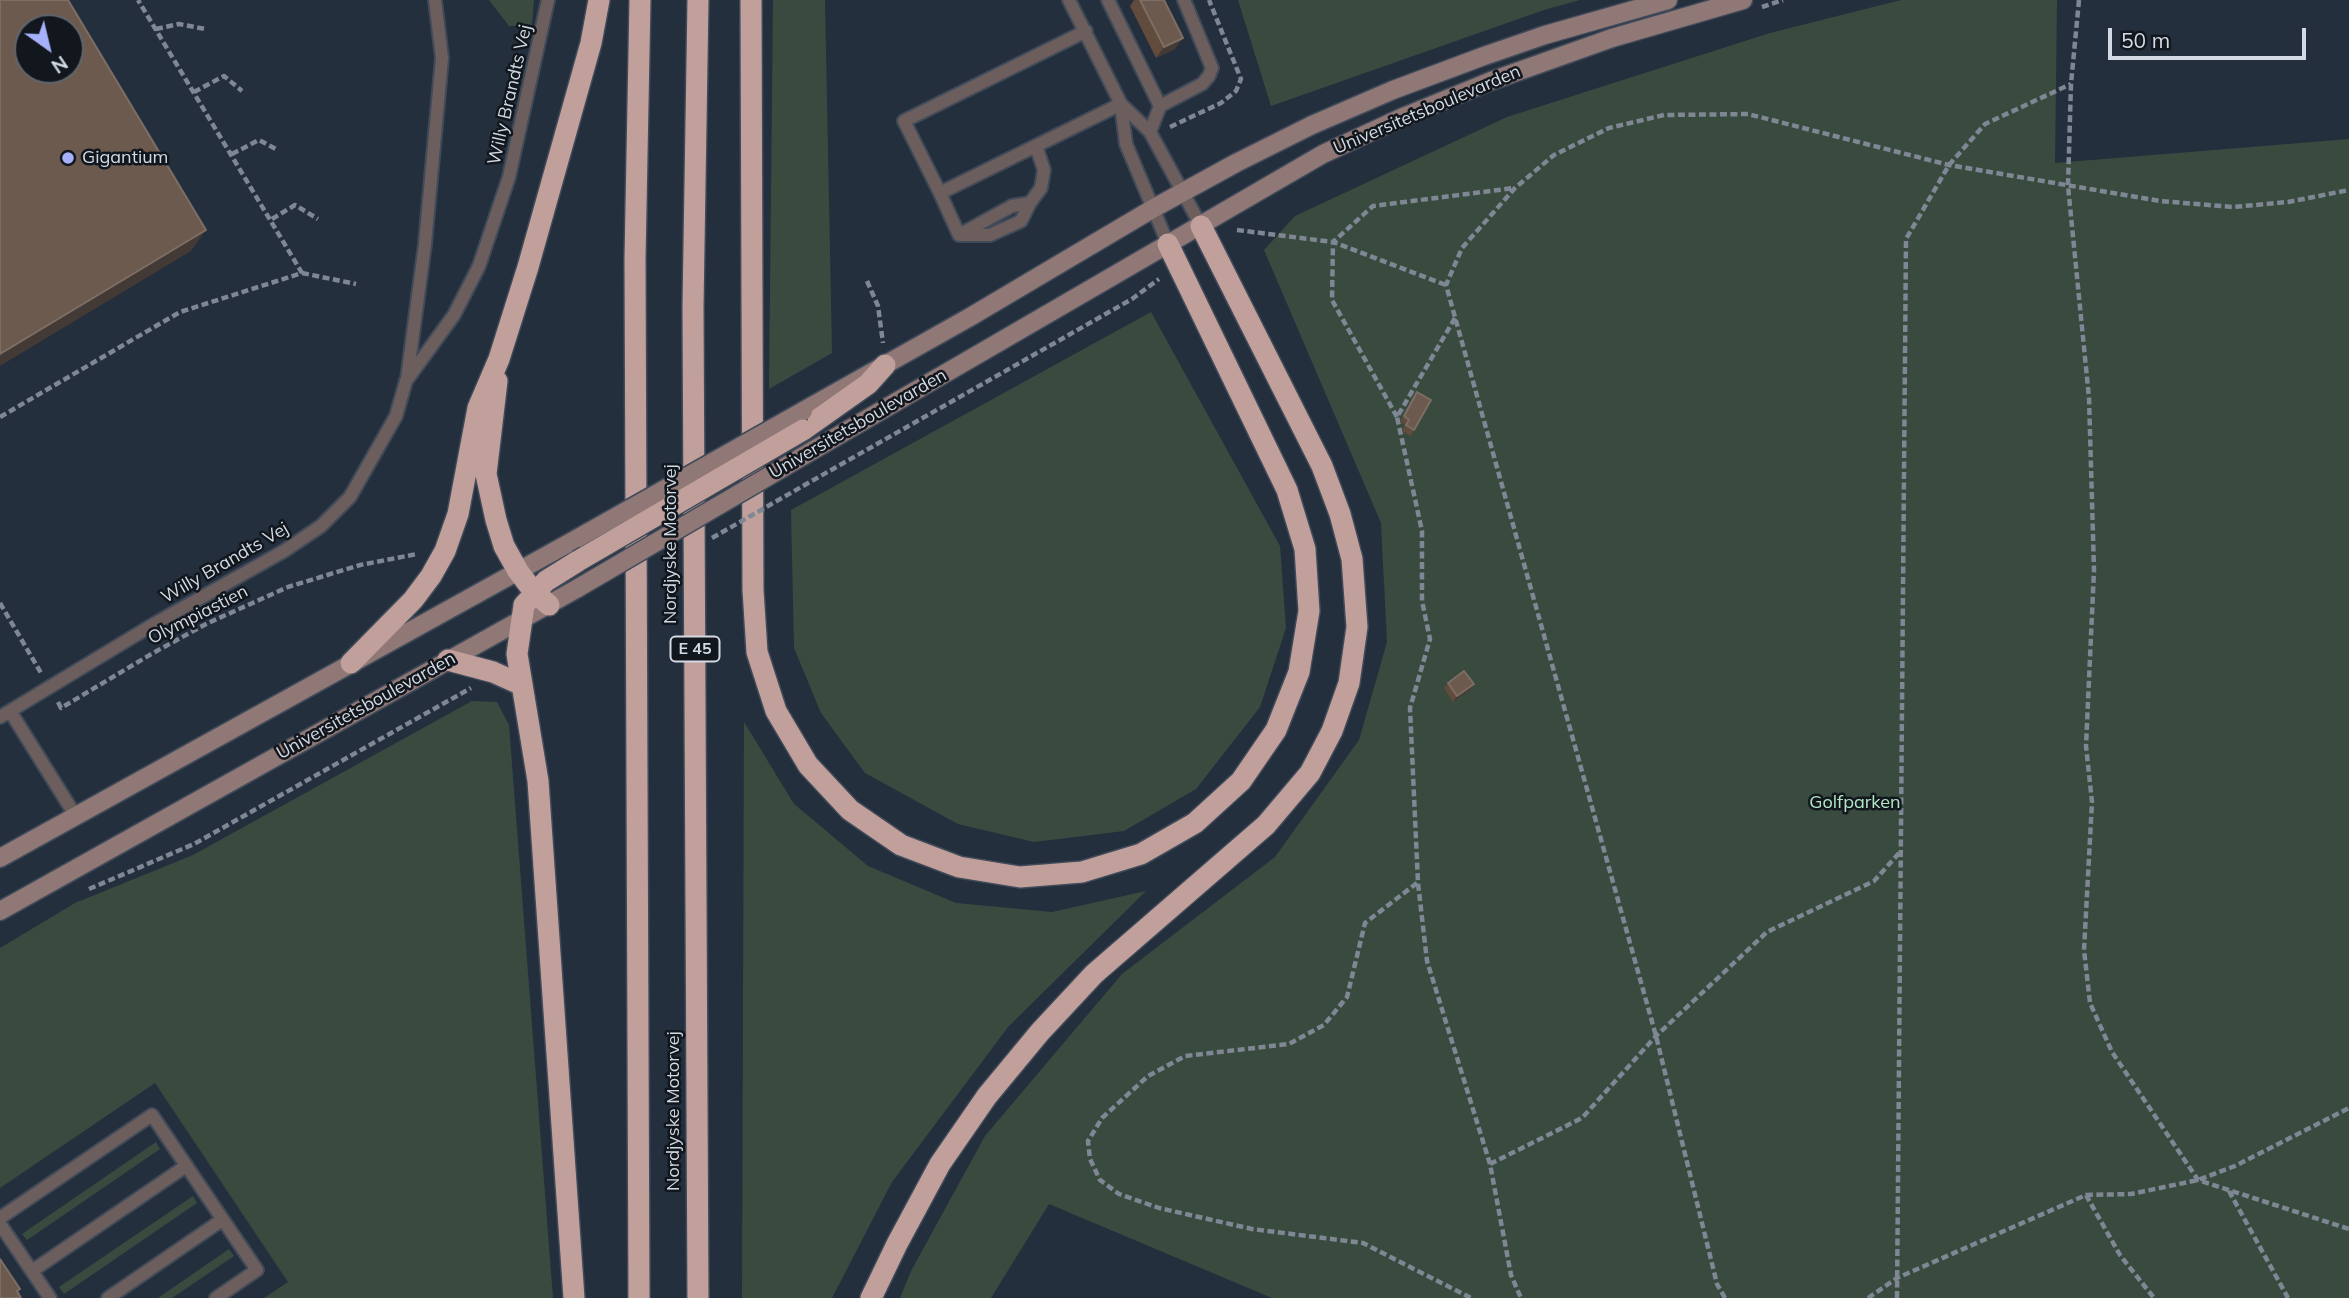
<!DOCTYPE html>
<style>
body{margin:0}
#map{position:relative;width:2349px;height:1298px;overflow:hidden;background:#242f3e;font-family:Mulish,sans-serif}
canvas{display:block}
.north{position:absolute;left:14px;top:14px;width:70px;height:70px;box-sizing:border-box;background:#12171e;border:2px solid #5f656d;border-radius:50%;rotate:146deg;font-size:19px;font-weight:700;line-height:28px;text-align:center;color:#d3dae4}
.north::after{content:'';display:block;margin:auto;width:24px;height:32px;background:#a6b1fc;clip-path:polygon(50% 0,100% 100%,50% 72%,0 100%)}
.scale{position:absolute;left:2108px;top:28px;width:198px;height:32px;box-sizing:border-box;border:4px solid #d3dae4;border-top:0;padding-left:9px;font-size:21px;line-height:24px;white-space:nowrap;color:#d3dae4;-webkit-text-stroke:5px #12171e;paint-order:stroke}
</style>
<div id="map">
<canvas width="2349" height="1298"></canvas>
<div class="north">N</div>
<div class="scale">50 m</div>
</div>
<script>
const context = document.querySelector('canvas').getContext('2d');
context.lineJoin = 'round';
function fillPath(path, color) { context.fillStyle = color; context.fill(path, 'evenodd'); }
const toPath = rows => new Path2D(rows.map(r => 'M' + r).join(''));
function stroke(path, color, width, dash) { context.strokeStyle = color; context.lineWidth = width; context.lineCap = dash ? 'butt' : 'round'; context.setLineDash(dash || []); context.stroke(path); }
function drawText(font, color, halo, rows, align = 'center') {
  context.font = font + ' Mulish,sans-serif'; context.lineWidth = 5; context.setLineDash([]); context.textBaseline = 'middle'; context.strokeStyle = halo; context.fillStyle = color; for (const [text, x, y, turn = 0] of rows) {
    context.save(); context.translate(x, y); context.rotate((+turn || 0) * Math.PI / 180); context.textAlign = isNaN(turn) ? turn : align; if (halo) context.strokeText(text, 0, 0); context.fillText(text, 0, 0); context.restore();
  }
}
fillPath(toPath([
 [489,0,534,0,532,25,509,26],
 [773,0,825,0,832,353,769,389],
 [1238,0,1580,0,1544,10,1271,106],
 [1901,0,2057,0,2055,163,2349,139,2349,1298,1272,1298,1049,1204,991,1298,900,1298,911,1271,985,1136,1122,974,1275,857,1359,740,1387,642,1381,523,1264,250,1295,216,1507,117,1770,33],
 [1151,312,1280,546,1286,628,1260,707,1196,789,1124,831,1034,842,958,824,865,773,821,713,794,648,791,510],
 [472,701,497,702,509,725,553,1298,264,1298,288,1282,155,1083,0,1188,0,948,75,903,193,855],
 [744,722,794,804,868,866,956,903,1052,912,1146,891,1008,1027,892,1182,832,1298,742,1298],
 [156,1142,160,1149,27,1240,22,1234],
 [193,1196,197,1203,64,1294,59,1287],
 [229,1249,234,1256,172,1298,158,1298]
]), '#394b3f');
const service = toPath([
 [1069,0,1121,104,1126,144,1168,244],
 [1108,0,1160,106],
 [1086,31,904,121,940,193,1121,104],
 [1121,104,1150,132,1201,226],
 [1150,132,1160,106,1202,84,1209,76,1212,68,1184,0],
 [940,193,959,235,1012,206,1030,203,1041,188,1044,170,1036,146],
 [959,235,990,235,1021,221,1030,203],
 [407,379,425,244,442,58,435,0],
 [10,711,75,815],
 [0,717,154,624,284,551,321,526,350,497,396,416,406,381,454,315,479,266,509,177,548,0],
 [0,1218,152,1115,257,1270,216,1298],
 [0,1224,50,1298],
 [32,1271,186,1166],
 [108,1298,222,1220]
]);
const secondary = toPath([
 [803,411,970,317,1154,208,1236,163,1312,125,1393,90,1484,56,1545,35,1668,0],
 [803,456,1323,154,1403,117,1491,81,1612,38,1743,0],
 [0,858,578,538],
 [0,911,578,588]
]);
const motorway = toPath([
 [751,0,753,590,757,652,776,711,808,765,850,810,901,845,959,867,1020,877,1082,872,1141,854,1195,823,1241,781,1276,730,1299,672,1309,611,1305,549,1287,490,1168,244],
 [497,381,486,474,496,520,504,546,518,571,534,592,549,605],
 [803,430,868,384,885,365],
 [448,660,493,672,522,685],
 [351,663,413,600,431,576,445,551,458,514,478,408,499,359,528,267,591,43,599,0],
 [574,1298,538,781,517,654,524,605,546,581,578,561],
 [639,1298,635,259,640,0],
 [698,1298,693,307,698,0],
 [871,1298,897,1244,940,1164,987,1096,1040,1032,1094,974,1266,825,1310,773,1332,731,1349,683,1357,627,1352,559,1340,514,1322,466,1201,226]
]);
stroke(service, '#404a59', 16);
stroke(secondary, '#404a59', 21);
stroke(motorway, '#404a59', 24);
stroke(toPath([
 [2079,0,2071,84,2068,186,2089,398,2094,570,2086,746,2092,802,2084,950,2090,1003,2112,1052,2198,1180,2349,1229],
 [1762,7,1783,0],
 [156,29,179,24,205,29],
 [194,92,224,76,242,91],
 [1170,127,1221,103,1236,91,1241,79,1209,0],
 [232,154,259,140,276,149],
 [272,219,295,205,318,219],
 [1237,230,1333,242,1446,285],
 [302,273,356,284],
 [867,281,878,306,883,343],
 [1455,318,1397,417,1422,531,1422,601,1430,639,1410,708,1418,883,1427,961,1490,1164,1511,1275,1521,1298],
 [0,417,180,312,302,273,138,0],
 [1397,417,1332,300,1333,242,1373,206,1514,188],
 [803,486,1132,299,1159,279],
 [0,603,41,673],
 [58,702,61,708,153,653,208,623,288,587,360,565,417,554],
 [1417,883,1365,923,1347,997,1324,1025,1289,1044,1185,1056,1148,1076,1102,1118,1088,1141,1090,1159,1100,1180,1119,1194,1159,1208,1252,1229,1363,1243,1471,1298],
 [89,889,194,844,471,688],
 [1490,1164,1582,1118,1656,1036,1767,932,1874,881,1901,851],
 [2229,1191,2288,1298],
 [2086,1195,2120,1255,2154,1298],
 [1725,1298,1717,1284,1656,1036,1446,285,1462,248,1515,188,1554,155,1609,128,1664,115,1748,114,1949,165,2160,201,2233,207,2288,202,2349,190],
 [1868,1298,1897,1278,2086,1195,2131,1194,2198,1180,2235,1166,2349,1108],
 [1897,1298,1906,239,1949,165,1985,124,2071,84]
]), '#7e8793', 4.5, [7, 3.5]);
stroke(service, '#6c5e5c', 12);
stroke(secondary, '#8f7876', 18);
stroke(motorway, '#c19f9b', 21);
const secondaryBridge = toPath([
 [578,538,803,411],
 [578,588,803,456]
]);
const motorwayBridge = toPath([
 [578,561,803,430]
]);
stroke(secondaryBridge, '#404a59', 21, []);
stroke(motorwayBridge, '#404a59', 24, []);
stroke(toPath([
 [712,538,803,486]
]), '#7e8793', 4.5, [7, 3.5]);
stroke(secondaryBridge, '#8f7876', 18);
stroke(motorwayBridge, '#c19f9b', 21);
fillPath(toPath([
 [1134,0,1164,0,1175,49,1156,58,1130,6],
 [1417,392,1414,430,1410,436,1402,431,1405,425,1400,422],
 [1448,683,1470,690,1453,702,1444,688]
]), '#604b3c');
fillPath(toPath([
 [1183,38,1175,49,1156,58,1164,47],
 [206,230,191,251,0,366,0,354],
 [1474,684,1470,690,1453,702,1457,696]
]), '#433935');
const building = toPath([
 [0,0,68,0,206,230,0,354,0,0],
 [28,28,70,28,70,70,28,70,28,28],
 [1140,0,1164,0,1183,38,1164,47,1140,0],
 [1417,392,1431,400,1414,430,1406,425,1409,420,1404,416,1417,392],
 [1464,671,1474,684,1457,696,1448,683,1464,671],
 [0,1259,20,1289,17,1291,21,1298,0,1298,0,1259]
]);
fillPath(building, '#6c5a4e');
stroke(building, '#7c6e65', 2);
for (const [x, y, r, color] of [
 [68,158,7,"#a6b1fc"]
]) { const dot = new Path2D(); dot.arc(x, y, r, 0, 2 * Math.PI); context.fillStyle = color; context.fill(dot); stroke(dot, '#12171e', 2.5); }
for (const [x, y, w] of [
 [695,649,49]
]) { const box = new Path2D(); box.roundRect(x - w / 2, y - 12.5, w, 25, 5); context.fillStyle = '#12171e'; context.fill(box); stroke(box, '#d3dae4', 2); }
drawText('bold 16px', '#d3dae4', null, [
 ["E 45",695,649]
]);
drawText('18px', '#d3dae4', '#12171e', [
 ["Willy Brandts Vej",510,95,-77],
 ["Universitetsboulevarden",1427,110,-23],
 ["Universitetsboulevarden",858,424,-30],
 ["Nordjyske Motorvej",671,544,-90],
 ["Willy Brandts Vej",225,563,-30],
 ["Olympiastien",198,615,-27],
 ["Universitetsboulevarden",366,706,-29],
 ["Nordjyske Motorvej",674,1111,-90]
]);
drawText('18px', '#d3dae4', '#12171e', [
 ["Gigantium",82,158]
], 'left');
drawText('18px', '#b3e8c5', '#12171e', [
 ["Golfparken",1855,803]
]);
</script>
